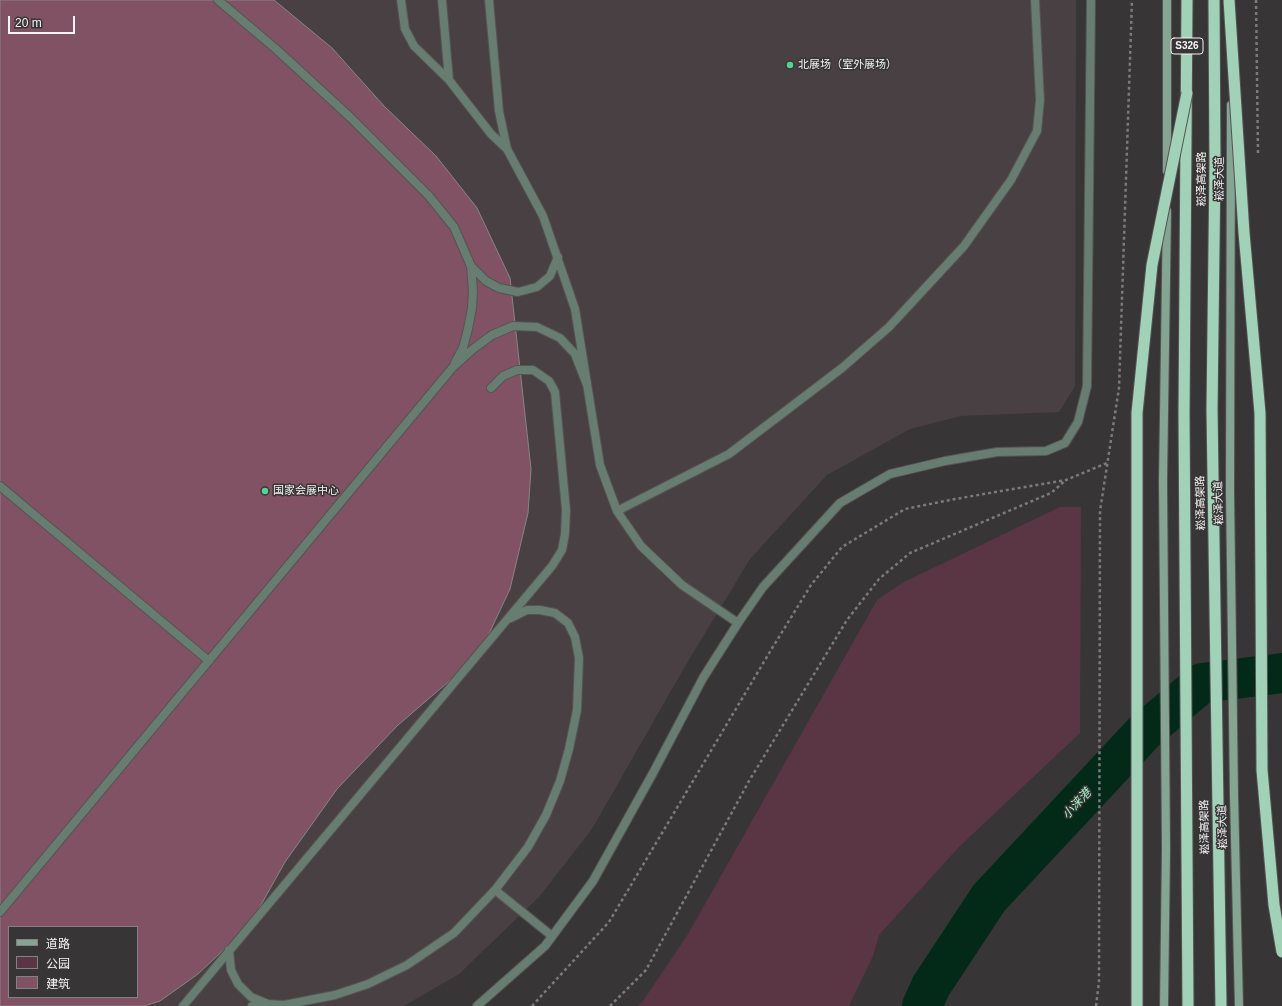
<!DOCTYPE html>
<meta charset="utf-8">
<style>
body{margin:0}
#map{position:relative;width:1282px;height:1006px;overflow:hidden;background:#383536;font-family:Helvetica,"Noto Sans SC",sans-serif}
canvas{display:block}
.legend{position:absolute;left:8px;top:926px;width:130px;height:72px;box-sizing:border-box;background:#383536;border:1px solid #848182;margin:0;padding:5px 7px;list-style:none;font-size:12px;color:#f5f3f3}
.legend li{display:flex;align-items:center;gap:8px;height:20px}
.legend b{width:20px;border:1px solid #848182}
.scale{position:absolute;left:8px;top:16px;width:67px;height:18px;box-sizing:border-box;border:2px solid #f5f3f3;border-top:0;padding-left:5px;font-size:12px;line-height:14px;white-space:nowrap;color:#f5f3f3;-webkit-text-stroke:3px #383536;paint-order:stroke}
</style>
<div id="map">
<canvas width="1282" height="1006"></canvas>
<ul class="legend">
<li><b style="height:5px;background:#83a591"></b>道路</li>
<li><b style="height:11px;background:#5a3544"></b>公园</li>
<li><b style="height:11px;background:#815164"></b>建筑</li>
</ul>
<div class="scale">20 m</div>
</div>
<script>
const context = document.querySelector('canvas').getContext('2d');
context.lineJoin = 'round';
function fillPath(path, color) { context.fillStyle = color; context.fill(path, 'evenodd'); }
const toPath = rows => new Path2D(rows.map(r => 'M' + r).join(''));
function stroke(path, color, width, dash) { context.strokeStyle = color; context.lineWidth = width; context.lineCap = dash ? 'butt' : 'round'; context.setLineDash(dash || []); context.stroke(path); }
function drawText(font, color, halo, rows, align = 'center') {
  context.font = font + ' Helvetica,"Noto Sans SC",sans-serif'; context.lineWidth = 3; context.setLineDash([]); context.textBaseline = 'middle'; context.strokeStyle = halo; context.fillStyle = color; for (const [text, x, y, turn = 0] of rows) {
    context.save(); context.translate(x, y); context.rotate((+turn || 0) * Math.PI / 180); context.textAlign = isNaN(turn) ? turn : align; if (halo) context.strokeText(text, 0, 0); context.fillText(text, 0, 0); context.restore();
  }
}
fillPath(toPath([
 [0,0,1076,0,1075,386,1059,412,961,416,910,429,827,475,750,559,684,668,592,829,539,897,459,974,404,1006,0,1006],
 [9,927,137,927,137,997,9,997]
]), '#494043');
fillPath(toPath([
 [1060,507,1081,507,1080,733,959,847,879,935,873,956,849,1006,638,1006,643,1001,688,934,877,600,904,582]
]), '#5a3544');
stroke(toPath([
 [922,1006,931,986,989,898,1144,732,1202,683,1282,673]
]), '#032a19', 40);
const building = toPath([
 [0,0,274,0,332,48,384,106,436,156,477,208,510,278,531,469,528,513,510,589,486,640,455,676,397,726,337,789,285,862,257,912,232,942,198,974,160,1001,144,1006,0,1006,0,0],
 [9,927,137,927,137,997,9,997,9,927]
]);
fillPath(building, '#815164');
stroke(building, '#888586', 1);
const service = toPath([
 [218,0,276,49,350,117,429,196,454,227,471,266,473,291,472,308,468,329,463,348,455,363],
 [401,0,405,29,414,46,449,80,491,134,507,149],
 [442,0,449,80],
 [489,0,499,111,507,149,543,216,575,309,600,465,617,511,641,546,682,585,738,623],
 [471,266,486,281,499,288,518,292,537,287,550,276,558,257],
 [0,486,209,661],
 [617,511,729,454,842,368,889,327,964,246,1011,180,1037,131,1040,100,1035,0],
 [495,890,552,936],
 [0,912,453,367,473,349,492,335,513,326,537,327,560,338,575,354,587,385],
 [229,950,231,970,238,984,251,997,268,1004,284,1005,335,995,368,984,407,965,454,933,495,890,528,847,546,815,560,781,569,749,577,710,579,658,575,637,568,623,555,613,540,610,527,610,511,618],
 [183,1006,552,566,562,550,565,534,566,510,555,392,549,381,533,370,517,370,503,376,491,388],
 [252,1006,267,1004]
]);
const tertiary = toPath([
 [477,1006,545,946,593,881,653,773,703,678,738,623,763,587,840,503,890,474,945,461,997,452,1046,451,1065,443,1078,422,1087,386,1091,0]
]);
const secondary = toPath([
 [1167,0,1167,171],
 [1231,105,1230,491,1234,796,1239,1006],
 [1164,1006,1166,849,1163,481,1167,211]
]);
const trunk = toPath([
 [1187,0,1184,414,1188,1006],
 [1214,0,1215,164,1212,410,1221,1006]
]);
stroke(service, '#565354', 10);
stroke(tertiary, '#565354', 10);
stroke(secondary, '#565354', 10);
stroke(trunk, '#565354', 13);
stroke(toPath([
 [1256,0,1258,153],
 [532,1006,609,922,771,650,811,585,842,547,905,509,955,499,1066,480,1107,463],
 [610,1006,646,970,749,781,847,620,879,579,910,553,1051,493,1066,480],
 [1096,1006,1099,982,1100,511,1119,388,1132,0]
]), '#7d7a7b', 2.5, [3, 3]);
stroke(service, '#687d71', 8);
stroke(tertiary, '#687d71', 8);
stroke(secondary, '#83a591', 8);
stroke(trunk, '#a1d1b6', 11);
const trunkBridge = toPath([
 [1229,0,1244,233,1260,413,1262,770,1274,905,1282,952],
 [1137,1006,1137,413,1152,265,1187,93]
]);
stroke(trunkBridge, '#565354', 13, []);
stroke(trunkBridge, '#a1d1b6', 11);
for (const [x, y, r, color] of [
 [790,65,4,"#54d396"],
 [265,491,4,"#54d396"]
]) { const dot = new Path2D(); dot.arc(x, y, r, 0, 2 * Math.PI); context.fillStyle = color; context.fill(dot); stroke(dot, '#383536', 1.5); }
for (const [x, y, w] of [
 [1187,46,32]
]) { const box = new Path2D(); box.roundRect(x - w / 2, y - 8, w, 16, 3); context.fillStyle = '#383536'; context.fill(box); stroke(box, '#f5f3f3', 1); }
drawText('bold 10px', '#f5f3f3', null, [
 ["S326",1187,46]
]);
drawText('11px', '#f5f3f3', '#383536', [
 ["北展场（室外展场）",798,65],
 ["国家会展中心",273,491]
], 'left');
drawText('11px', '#f5f3f3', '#383536', [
 ["崧泽高架路",1202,179,-90],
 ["崧泽大道",1220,179,-90],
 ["崧泽高架路",1201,503,-91],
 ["崧泽大道",1219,503,-91],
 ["崧泽高架路",1205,827,-91],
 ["崧泽大道",1223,827,-91]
]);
drawText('italic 12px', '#a3f2c6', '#383536', [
 ["小涞港",1077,804,-47]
]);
</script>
